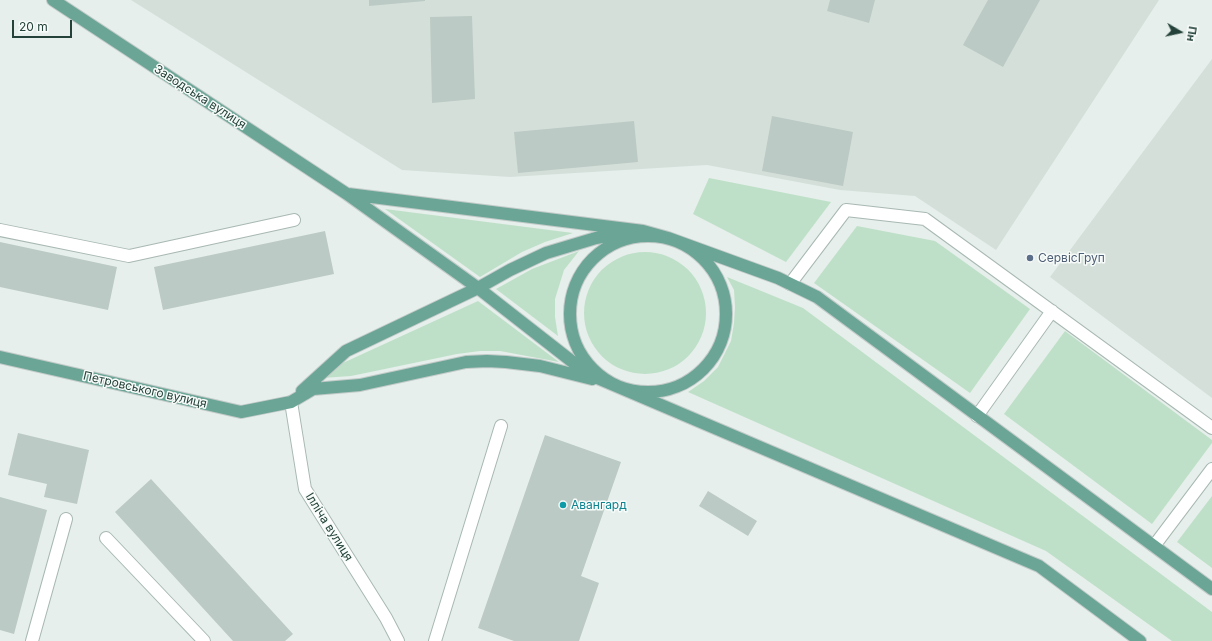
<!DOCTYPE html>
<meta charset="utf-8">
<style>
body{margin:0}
#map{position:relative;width:1212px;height:641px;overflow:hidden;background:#e6efeb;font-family:Inter,sans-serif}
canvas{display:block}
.north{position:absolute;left:1160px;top:12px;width:40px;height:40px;-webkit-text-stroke:3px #f7fbf9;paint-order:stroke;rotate:99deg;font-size:11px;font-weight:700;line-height:16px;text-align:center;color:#24423a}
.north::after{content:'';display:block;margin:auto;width:14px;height:18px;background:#24423a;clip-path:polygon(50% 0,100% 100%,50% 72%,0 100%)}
.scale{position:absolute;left:12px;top:20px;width:60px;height:18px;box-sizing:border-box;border:2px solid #24423a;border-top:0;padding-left:5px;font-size:12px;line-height:14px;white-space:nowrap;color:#24423a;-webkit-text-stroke:3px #f7fbf9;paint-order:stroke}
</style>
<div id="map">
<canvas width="1212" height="641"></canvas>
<div class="north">Пн</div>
<div class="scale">20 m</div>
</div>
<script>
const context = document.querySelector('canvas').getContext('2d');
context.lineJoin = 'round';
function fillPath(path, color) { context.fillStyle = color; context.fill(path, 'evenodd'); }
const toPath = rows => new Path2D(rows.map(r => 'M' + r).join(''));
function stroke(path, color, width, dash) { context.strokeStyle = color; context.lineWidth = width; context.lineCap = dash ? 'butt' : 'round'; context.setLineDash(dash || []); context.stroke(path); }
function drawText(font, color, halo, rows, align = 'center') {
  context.font = font + ' Inter,sans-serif'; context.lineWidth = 3; context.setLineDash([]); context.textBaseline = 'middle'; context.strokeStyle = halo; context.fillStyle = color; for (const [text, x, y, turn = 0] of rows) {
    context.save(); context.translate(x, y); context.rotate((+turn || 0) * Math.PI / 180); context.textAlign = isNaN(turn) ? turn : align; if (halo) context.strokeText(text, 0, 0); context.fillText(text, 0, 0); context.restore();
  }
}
fillPath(toPath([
 [131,0,1159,0,996,250,915,196,840,190,707,165,510,177,402,170],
 [1212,59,1212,398,1050,277]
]), '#d4dfda');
fillPath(toPath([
 [709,178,831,202,786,262,693,214],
 [385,209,573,233,545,242,522,252,480,277],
 [857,226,935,241,1030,309,970,393,814,283],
 [579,251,564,270,555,299,555,317,558,336,496,289,532,269],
 '584 313a61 61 0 1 1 122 0a61 61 0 1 1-122 0Z',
 [727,277,803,308,1212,612,1212,641,1172,641,1046,551,688,392,704,381,718,367,731,341,734,323,735,307,734,290],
 [478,301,559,362,500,351,480,351,457,354,351,376,308,379],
 [1065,331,1212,440,1212,443,1152,524,1004,414],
 [1212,496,1212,568,1177,542]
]), '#bfe0c8');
fillPath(toPath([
 [369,0,425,0,425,1,369,6],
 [830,0,875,0,869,23,827,11],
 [988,0,1040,0,1003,67,963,45],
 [472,16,475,99,432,103,430,17],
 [772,116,853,132,843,186,762,171],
 [634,121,638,162,518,173,514,132],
 [325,231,334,274,163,310,154,267],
 [0,242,117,267,108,310,0,287],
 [18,433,89,450,77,504,44,497,47,484,8,475],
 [545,435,621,462,581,576,599,583,579,641,514,641,478,628],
 [151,479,293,634,285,641,233,641,115,512],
 [708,491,757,521,748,536,699,506],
 [0,497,47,510,14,634,0,630]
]), '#bbcac4');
const minor = toPath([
 [0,230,129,256,294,220],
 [790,284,846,210,925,219,1212,428],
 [291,402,305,489,386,618,398,641],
 [977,416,1052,311],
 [106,538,204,641],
 [1154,546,1212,469],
 [32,641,66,519],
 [435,641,501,426]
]);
const major = toPath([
 [53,0,347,194,478,288,588,374,1039,566,1140,641],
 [348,194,643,231,668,238,778,278,817,297,1212,589],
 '570 314a78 78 0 1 1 156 0a78 78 0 1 1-156 0Z',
 [0,357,241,412,291,402,313,389,360,385,466,362,487,361,506,362,540,366,592,379],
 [302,391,346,351,478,288,510,270,546,253,596,238,625,233]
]);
stroke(minor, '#a8b8b2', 14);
stroke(major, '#c2cac8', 14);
stroke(minor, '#fff', 12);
stroke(major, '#6aa596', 12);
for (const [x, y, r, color] of [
 [1030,258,4,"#5c6f8a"],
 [563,505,4,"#0f9aa8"]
]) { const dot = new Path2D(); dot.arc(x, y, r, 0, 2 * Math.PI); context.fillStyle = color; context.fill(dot); stroke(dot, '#f7fbf9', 1.5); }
drawText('12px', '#24423a', '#f7fbf9', [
 ["Заводська вулиця",200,97,33],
 ["Петровського вулиця",145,390,13],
 ["Ілліча вулиця",329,527,58]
]);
drawText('12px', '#4e5e75', '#f7fbf9', [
 ["СервісГруп",1038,258]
], 'left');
drawText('12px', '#0d838f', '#f7fbf9', [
 ["Авангард",571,505]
], 'left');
</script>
